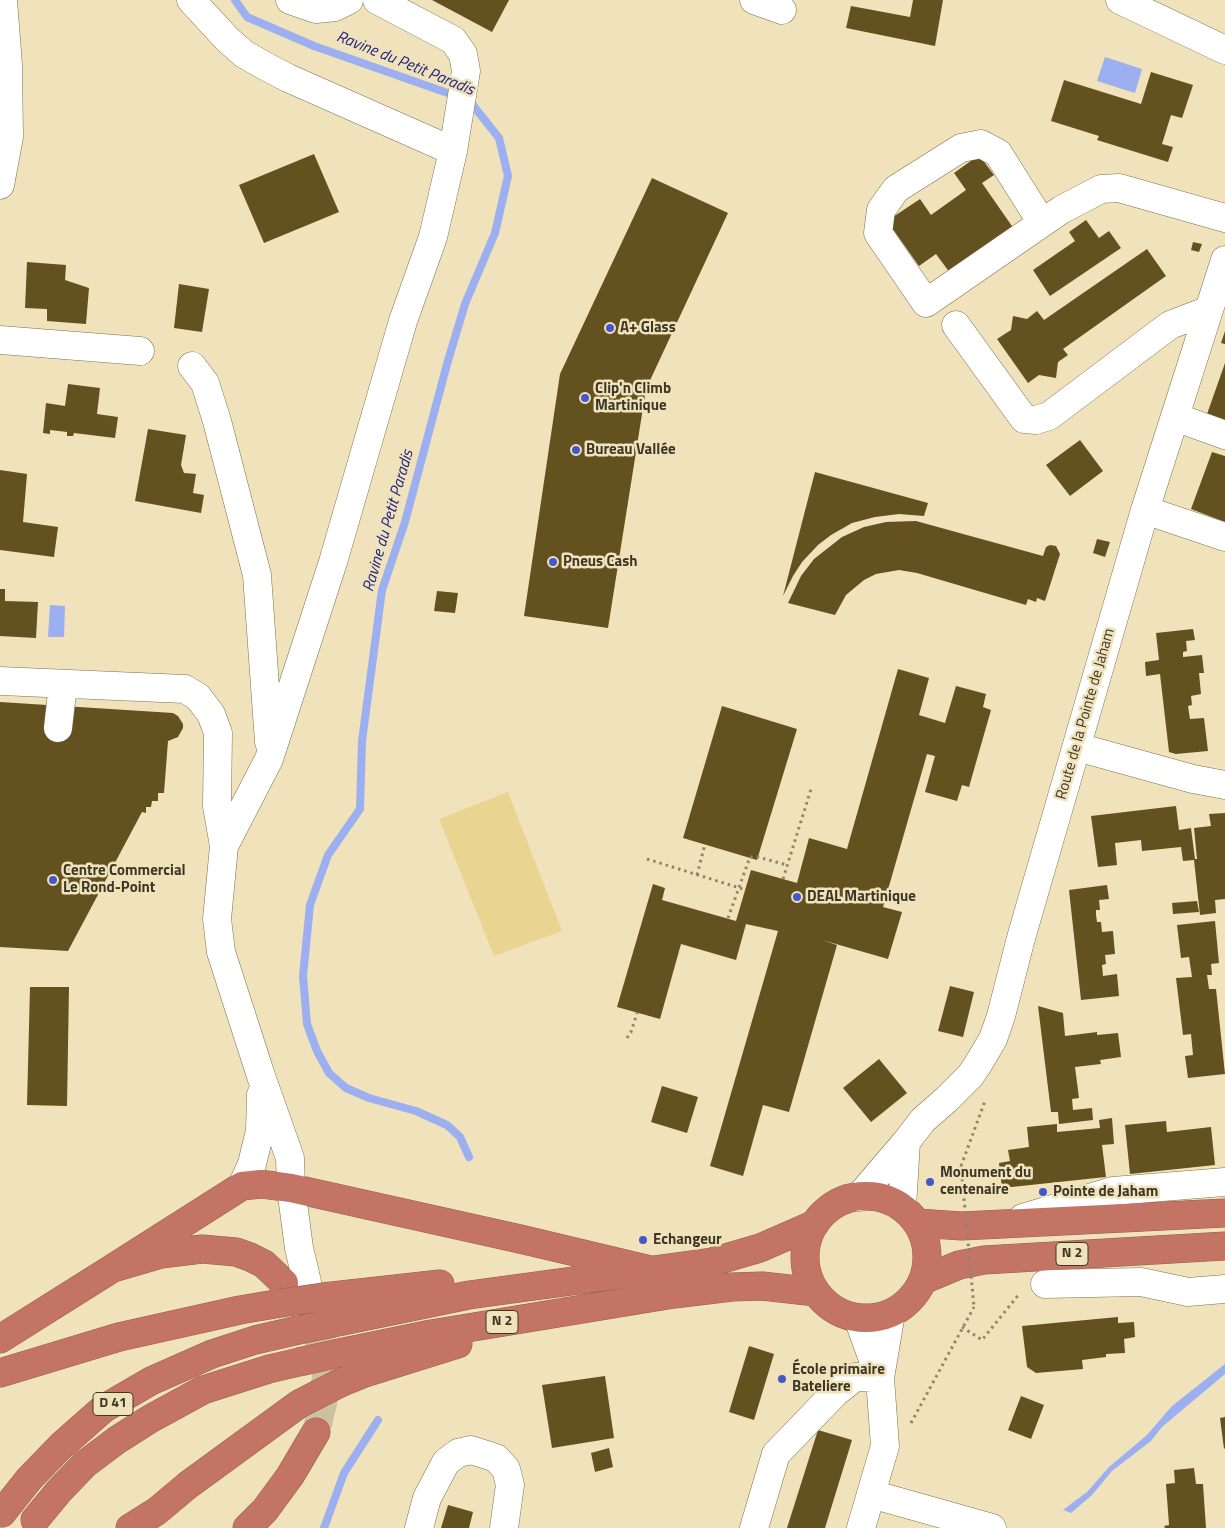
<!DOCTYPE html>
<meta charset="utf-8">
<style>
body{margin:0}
canvas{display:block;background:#f0e2ba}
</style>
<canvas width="1225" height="1528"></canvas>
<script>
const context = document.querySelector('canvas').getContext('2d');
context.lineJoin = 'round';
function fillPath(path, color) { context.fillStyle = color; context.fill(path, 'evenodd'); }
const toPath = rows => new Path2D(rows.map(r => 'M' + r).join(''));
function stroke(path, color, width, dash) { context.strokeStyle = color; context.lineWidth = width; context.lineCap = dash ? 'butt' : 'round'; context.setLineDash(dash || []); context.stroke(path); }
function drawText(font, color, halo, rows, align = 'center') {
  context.font = font + ' "Titillium Web",sans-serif'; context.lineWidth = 5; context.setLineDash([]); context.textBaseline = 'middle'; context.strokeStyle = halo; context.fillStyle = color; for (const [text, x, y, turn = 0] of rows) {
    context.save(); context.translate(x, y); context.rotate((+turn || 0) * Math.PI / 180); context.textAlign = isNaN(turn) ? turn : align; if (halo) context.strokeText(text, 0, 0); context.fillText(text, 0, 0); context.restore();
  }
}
fillPath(toPath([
 [508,792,562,931,494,956,439,819]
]), '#ead492');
fillPath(toPath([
 [1105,57,1142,69,1135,93,1097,81],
 [50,605,65,606,64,637,48,637],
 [1225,1364,1225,1374,1162,1427,1151,1441,1112,1471,1092,1495,1071,1513,1063,1510,1087,1492,1109,1467,1147,1435,1172,1406]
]), '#9caff0');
stroke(toPath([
 [235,0,247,17,314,46,456,96,472,104,499,138,508,176,495,233,465,304,447,364,405,522,382,590,362,741,360,809,328,855,310,905,303,976,307,1024,317,1051,329,1073,346,1088,369,1098,416,1111,447,1125,460,1137,469,1157],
 [324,1528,344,1473,378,1420]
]), '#9caff0', 8);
fillPath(toPath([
 [432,0,509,0,492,32],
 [913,0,943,0,935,46,846,28,851,6,910,17],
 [1151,72,1193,85,1182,118,1171,115,1162,144,1173,147,1168,162,1097,140,1099,136,1051,121,1064,80,1141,104],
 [314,154,339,212,264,243,239,185],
 [979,155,994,175,982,183,1014,229,950,273,936,254,919,266,887,221,920,199,931,215,966,190,954,173],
 [652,178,728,213,646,389,608,628,524,616,560,374],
 [1086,220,1099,238,1109,231,1121,248,1050,296,1033,270,1075,241,1069,232],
 [1193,242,1202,244,1199,252,1191,250],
 [1147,249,1166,276,1063,349,1068,355,1058,362,1056,378,1039,375,1028,383,997,339,1011,330,1013,316,1027,319,1037,311,1044,320],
 [27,262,66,265,65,280,89,288,86,324,47,321,47,309,25,308],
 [179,284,209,289,202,332,174,328],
 [1225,331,1225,344,1221,343],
 [1225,363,1225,424,1206,417],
 [68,384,100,388,97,414,118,417,115,438,74,433,73,436,67,436,67,432,50,430,50,434,43,433,46,403,65,406],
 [148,429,186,435,181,465,184,473,196,474,193,493,204,495,201,513,135,501],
 [1080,440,1103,471,1070,496,1046,465],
 [1212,452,1225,456,1225,522,1191,509],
 [0,470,27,474,23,522,58,527,54,557,0,550],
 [815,472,928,503,924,516,899,514,875,517,852,523,831,535,818,545,802,562,793,576,783,596],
 [916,521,1043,556,1046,547,1050,545,1056,546,1060,554,1045,601,1037,598,1036,602,1028,599,1026,605,917,573,899,570,876,574,864,580,846,595,835,615,788,603,801,576,814,559,842,537,864,527,886,522],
 [1097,539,1110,542,1105,557,1093,553],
 [0,589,5,589,5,601,38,602,36,638,0,636],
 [437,591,458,593,455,613,434,611],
 [1193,629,1195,640,1186,641,1187,651,1183,652,1183,657,1202,655,1204,673,1199,673,1201,694,1191,696,1192,705,1188,706,1190,719,1204,718,1208,751,1176,754,1169,752,1160,674,1146,676,1145,662,1159,660,1156,633],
 [898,669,929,678,919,715,945,723,956,686,986,694,983,707,991,710,969,787,962,785,957,801,925,792,935,756,927,754,883,907,902,912,888,959,822,940,837,945,789,1112,763,1105,743,1176,710,1166,778,931,746,924,736,960,681,944,660,1019,617,1007,653,884,665,888,662,900,736,921,751,870,797,883,809,838,847,849],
 [0,702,173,713,178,716,183,724,183,728,178,737,168,741,164,793,158,793,158,801,152,801,151,807,146,807,146,813,142,812,68,951,0,947],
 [722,706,797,729,757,860,683,838],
 [1176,806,1179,830,1191,828,1195,859,1197,859,1194,828,1211,826,1209,814,1225,813,1225,899,1215,900,1216,913,1200,915,1194,860,1183,861,1181,847,1142,851,1141,840,1115,843,1117,865,1098,867,1091,816],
 [1107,885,1109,899,1099,900,1100,910,1096,910,1096,915,1097,922,1101,922,1102,932,1113,931,1115,954,1105,955,1106,964,1102,965,1103,976,1117,974,1119,996,1081,1000,1069,890],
 [1197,901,1199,912,1173,914,1172,903],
 [1215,921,1219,963,1211,964,1212,975,1207,975,1209,989,1216,989,1225,1074,1188,1078,1185,1056,1193,1055,1191,1034,1183,1035,1176,978,1192,977,1189,957,1181,958,1177,925],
 [950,986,974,992,963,1037,938,1031],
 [30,987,69,987,67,1106,27,1105],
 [1038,1006,1063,1013,1065,1036,1097,1032,1097,1035,1118,1033,1121,1057,1100,1060,1101,1064,1075,1067,1079,1098,1072,1099,1073,1110,1092,1108,1093,1120,1059,1124,1058,1112,1051,1112],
 [879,1059,907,1093,871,1122,843,1088],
 [662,1086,698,1097,687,1133,651,1122],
 [1112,1118,1114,1144,1102,1145,1106,1177,1002,1188,999,1163,1010,1161,1008,1150,1029,1147,1027,1127,1057,1124,1057,1132,1100,1128,1099,1120],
 [1166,1121,1167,1132,1211,1127,1215,1165,1130,1174,1125,1125],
 [1118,1317,1118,1323,1134,1322,1135,1337,1124,1339,1125,1353,1106,1354,1106,1357,1082,1360,1083,1369,1036,1373,1027,1367,1022,1326],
 [749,1346,774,1354,754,1420,729,1412],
 [605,1376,614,1438,552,1448,542,1385],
 [1021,1396,1044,1405,1031,1439,1008,1430],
 [1225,1417,1225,1448,1224,1449,1220,1418],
 [818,1430,852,1440,825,1528,787,1528],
 [609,1448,613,1467,595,1472,591,1453],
 [1194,1468,1196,1484,1203,1484,1206,1528,1165,1528,1164,1526,1169,1525,1166,1484,1175,1483,1174,1470],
 [448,1505,473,1512,469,1528,441,1528]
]), '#63521f');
stroke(toPath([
 [284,1283,305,1310,318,1338,325,1363,326,1377,323,1403,316,1432]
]), '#ccc09d', 28, [28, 14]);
const minor = toPath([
 [191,0,227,39,244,54,265,66,288,78,453,151],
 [290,0,316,9,335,7,349,0],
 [754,0,782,10],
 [1120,0,1225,50],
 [0,185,9,137,8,65,3,0],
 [1042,223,998,153,981,144,961,148,896,189,881,210,878,233,926,303,1042,223,1061,210,1101,189,1119,188,1225,218],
 [956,325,1024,419,1036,420,1049,416,1170,325,1209,310],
 [0,340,140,351],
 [192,366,205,383,217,421,257,575,269,742],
 [1175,417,1225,435],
 [1145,510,1225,537],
 [0,681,185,689,198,697,211,714,218,733,217,806,224,846],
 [58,728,63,684],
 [1077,747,1193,779,1225,785],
 [242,1186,252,1164,260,1131,261,1095],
 [859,1197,906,1142,923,1120,947,1099,970,1076,977,1066,993,1039,1001,1016,1021,938,1145,510,1225,260],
 [902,1207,906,1142],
 [1023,1218,1113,1191,1225,1182],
 [307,1282,299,1248,291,1188,290,1158,261,1076,221,952,217,919,224,846,269,759,333,562,403,321,433,237,453,151,466,71,463,54,453,40,377,0],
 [1045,1284,1141,1282,1188,1292,1225,1289],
 [858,1318,879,1376],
 [871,1494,992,1528],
 [419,1528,427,1498,446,1462,458,1453,471,1450,496,1458,506,1469,510,1485,504,1528],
 [754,1528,776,1454,836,1392,855,1377,880,1378],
 [861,1528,885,1446,880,1378,891,1313]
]);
const highway = toPath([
 '805 1257a61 61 0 1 1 122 0a61 61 0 1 1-122 0Z',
 [917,1223,962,1226,1225,1213],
 [113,1268,242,1186,261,1184,291,1188,520,1239,651,1270],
 [923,1280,959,1265,984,1260,1225,1246],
 [323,1297,440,1284],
 [333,1323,469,1295,712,1262,760,1248,815,1224],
 [0,1339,113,1268,161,1254,202,1249,236,1252,250,1257,264,1264,284,1283],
 [339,1353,431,1334,674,1294,732,1287,762,1286,816,1292],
 [0,1373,119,1337,240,1310,281,1303],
 [340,1383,362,1374,458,1344],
 [2,1513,29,1479,61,1446,103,1409,151,1381,212,1354,255,1340,294,1331],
 [35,1520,59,1491,85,1464,117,1440,150,1419,203,1390,269,1369,299,1362],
 [130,1528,157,1511,188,1485,299,1404],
 [247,1528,265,1510,290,1476,316,1432]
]);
stroke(minor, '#7d714d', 29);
stroke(highway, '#955f4f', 29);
stroke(toPath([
 [647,859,746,890],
 [697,875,705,844],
 [783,879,812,786],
 [728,918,750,857,758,857,787,865],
 [627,1038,631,1032,637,1013],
 [961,1166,985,1101],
 [962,1327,982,1340,1020,1293],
 [911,1423,974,1307]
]), '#8f856a', 3, [2.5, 4]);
stroke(minor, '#fff', 28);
stroke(highway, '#c47465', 28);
const highwayBridge = toPath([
 [281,1303,323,1297],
 [294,1331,333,1323],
 [299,1362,339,1353],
 [299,1404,340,1383]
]);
stroke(highwayBridge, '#955f4f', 29, []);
stroke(toPath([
 [961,1166,974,1307]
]), '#8f856a', 3, [2.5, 4]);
stroke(highwayBridge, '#c47465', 28);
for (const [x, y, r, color] of [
 [610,328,5,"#4457cb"],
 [585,398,5,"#4457cb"],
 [576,450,5,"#4457cb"],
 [553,562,5,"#4457cb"],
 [53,880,5,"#4457cb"],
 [797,897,5,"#4457cb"],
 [930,1182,5,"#4457cb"],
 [1043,1192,5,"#4457cb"],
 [643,1240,5,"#4457cb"],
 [782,1379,5,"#4457cb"]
]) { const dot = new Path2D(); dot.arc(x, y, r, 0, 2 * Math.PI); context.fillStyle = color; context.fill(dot); stroke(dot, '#f0e2ba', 2); }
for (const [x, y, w] of [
 [1072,1254,32],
 [502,1322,32],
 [113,1404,40]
]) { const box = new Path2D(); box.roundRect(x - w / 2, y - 11.5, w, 23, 4); context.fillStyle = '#f0e2ba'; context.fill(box); stroke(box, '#3d3727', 1); }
drawText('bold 14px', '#3d3727', null, [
 ["N 2",1072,1254],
 ["N 2",502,1322],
 ["D 41",113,1404]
]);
drawText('bold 15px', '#3d3727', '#f0e2ba', [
 ["A+ Glass",620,328],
 ["Clip'n Climb",595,389],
 ["Martinique",595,406],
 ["Bureau Vallée",586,450],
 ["Pneus Cash",563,562],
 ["Centre Commercial",63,871],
 ["Le Rond-Point",63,888],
 ["DEAL Martinique",807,897],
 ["Monument du",940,1173],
 ["centenaire",940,1190],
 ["Pointe de Jaham",1053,1192],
 ["Echangeur",653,1240],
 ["École primaire",792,1370],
 ["Bateliere",792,1387]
], 'left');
drawText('15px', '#3d3727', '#f0e2ba', [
 ["Route de la Pointe de Jaham",1086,714,-74]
]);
drawText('italic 16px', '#1e2580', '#f0e2ba', [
 ["Ravine du Petit Paradis",405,64,22],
 ["Ravine du Petit Paradis",389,521,-74]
]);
</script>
